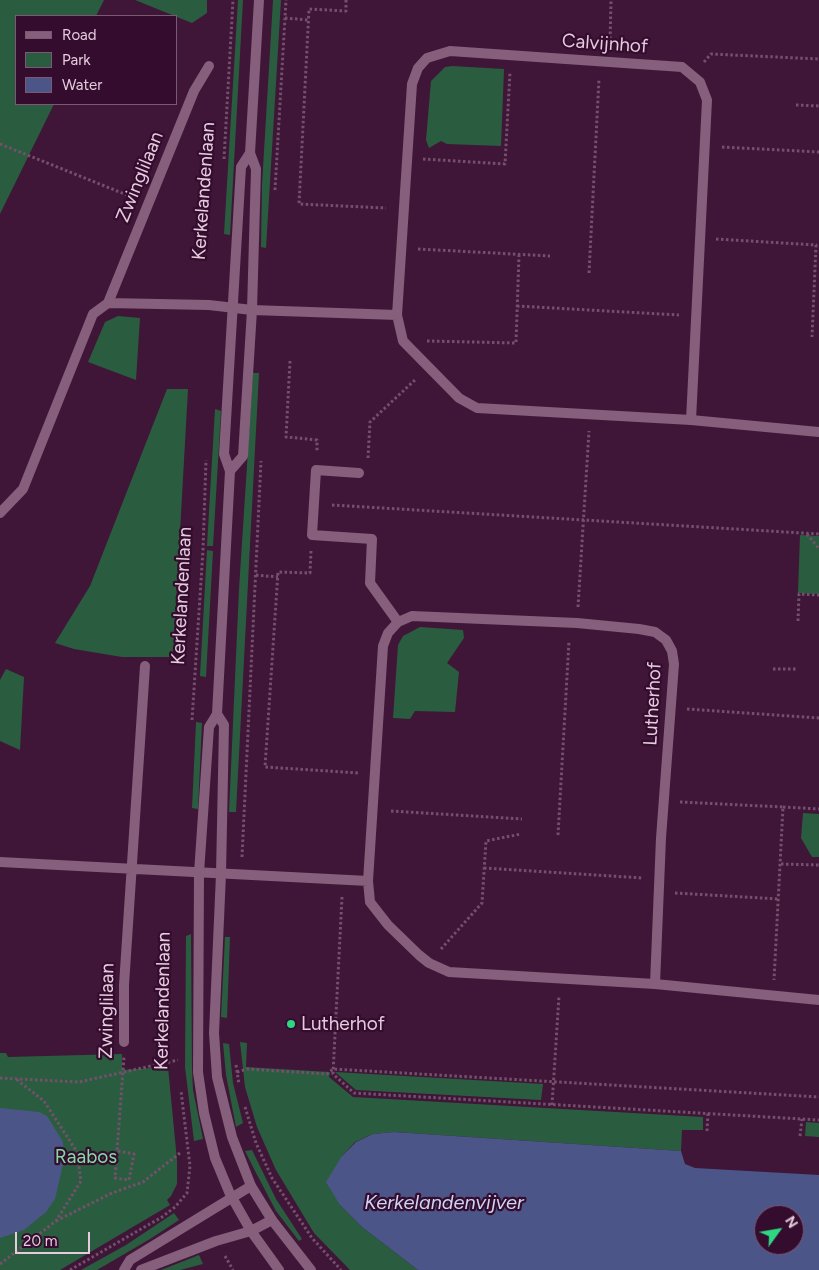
<!DOCTYPE html>
<style>
body{margin:0}
#map{position:relative;width:819px;height:1270px;overflow:hidden;background:#3f1637;font-family:Figtree,sans-serif}
canvas{display:block}
.legend{position:absolute;left:15px;top:15px;width:162px;height:90px;box-sizing:border-box;background:#340c2d;border:1px solid #7b5874;margin:0;padding:6px 9px;list-style:none;font-size:15px;color:#e6cbdf}
.legend li{display:flex;align-items:center;gap:10px;height:25px}
.legend b{width:25px;border:1px solid #7b5874}
.north{position:absolute;left:754px;top:1205px;width:50px;height:50px;box-sizing:border-box;background:#340c2d;border:1px solid #7b5874;border-radius:50%;rotate:58deg;font-size:14px;font-weight:700;line-height:20px;text-align:center;color:#e6cbdf}
.north::after{content:'';display:block;margin:auto;width:18px;height:22px;background:#2ed883;clip-path:polygon(50% 0,100% 100%,50% 72%,0 100%)}
.scale{position:absolute;left:15px;top:1232px;width:75px;height:22px;box-sizing:border-box;border:2px solid #e6cbdf;border-top:0;padding-left:6px;font-size:15px;line-height:18px;white-space:nowrap;color:#e6cbdf;-webkit-text-stroke:4px #340c2d;paint-order:stroke}
</style>
<div id="map">
<canvas width="819" height="1270"></canvas>
<ul class="legend">
<li><b style="height:6px;background:#855f7c"></b>Road</li>
<li><b style="height:14px;background:#2a5d3f"></b>Park</li>
<li><b style="height:14px;background:#4c5588"></b>Water</li>
</ul>
<div class="north">N</div>
<div class="scale">20 m</div>
</div>
<script>
const context = document.querySelector('canvas').getContext('2d');
context.lineJoin = 'round';
function fillPath(path, color) { context.fillStyle = color; context.fill(path, 'evenodd'); }
const toPath = rows => new Path2D(rows.map(r => 'M' + r).join(''));
function stroke(path, color, width, dash) { context.strokeStyle = color; context.lineWidth = width; context.lineCap = dash ? 'butt' : 'round'; context.setLineDash(dash || []); context.stroke(path); }
function drawText(font, color, halo, rows, align = 'center') {
  context.font = font + ' Figtree,sans-serif'; context.lineWidth = 4.5; context.setLineDash([]); context.textBaseline = 'middle'; context.strokeStyle = halo; context.fillStyle = color; for (const [text, x, y, turn = 0] of rows) {
    context.save(); context.translate(x, y); context.rotate((+turn || 0) * Math.PI / 180); context.textAlign = isNaN(turn) ? turn : align; if (halo) context.strokeText(text, 0, 0); context.fillText(text, 0, 0); context.restore();
  }
}
fillPath(toPath([
 [0,0,104,0,96,16,16,16,16,104,54,104,0,214],
 [135,0,207,0,207,13,192,23],
 [238,0,243,0,230,235,224,234],
 [273,0,281,0,266,248,261,247,262,185],
 [452,66,504,69,501,146,447,144,441,141,429,148,426,140,431,81,445,67],
 [118,316,140,318,136,380,88,362,105,322],
 [253,373,259,373,236,812,229,812,239,589],
 [167,389,188,389,173,657,122,657,74,649,55,643,90,586],
 [215,409,221,411,213,546,207,546],
 [800,535,819,536,819,594,798,593],
 [207,550,213,551,206,677,200,676],
 [420,627,463,630,464,638,447,663,459,672,455,712,415,711,410,719,393,718,398,645,403,636],
 [6,669,24,677,20,750,0,741,0,680],
 [196,722,202,723,198,809,192,808],
 [803,813,819,814,819,857,812,857,801,838],
 [191,934,192,1069,193,1090,203,1139,194,1141,185,1067,186,936],
 [225,937,230,937,227,1018,221,1017],
 [240,1042,247,1043,246,1067,330,1072,329,1077,353,1097,703,1117,703,1130,682,1130,681,1151,394,1132,373,1134,355,1142,342,1156,340,1205,362,1227,418,1270,350,1270,314,1233,276,1170,257,1127,245,1087],
 [223,1043,229,1044,233,1083,243,1123,236,1127,226,1075],
 [0,1053,6,1053,8,1057,122,1054,122,1070,168,1067,177,1160,177,1184,171,1196,167,1200,170,1205,60,1270,0,1270],
 [335,1072,543,1084,541,1100,356,1090],
 [806,1122,819,1123,819,1137,805,1136],
 [252,1150,276,1199,302,1239,299,1241,276,1211,253,1167,245,1151],
 [174,1213,179,1220,150,1239,97,1270,81,1270,126,1245],
 [199,1255,203,1264,180,1270,161,1270]
]), '#2a5d3f');
fillPath(toPath([
 [0,1108,39,1112,47,1116,63,1142,64,1160,55,1199,46,1212,24,1230,0,1238],
 [394,1132,681,1151,685,1164,695,1168,819,1175,819,1270,418,1270,362,1227,340,1205,326,1182,342,1156,356,1142,373,1134],
 [764,1215,794,1215,794,1245,764,1245]
]), '#4c5588');
stroke(toPath([
 [346,0,346,11,309,9,299,204,386,208],
 [285,18,308,20],
 [610,44,611,0],
 [704,62,711,54,819,59],
 [796,105,819,106],
 [0,144,132,197],
 [722,147,819,152],
 [224,159,233,0],
 [423,159,505,164,510,72],
 [275,190,286,0],
 [716,239,816,245,812,337],
 [418,249,550,256],
 [589,273,599,79],
 [517,306,679,315],
 [427,341,516,343,519,255],
 [290,361,286,437,317,440,317,452],
 [368,458,370,422,416,379],
 [332,505,819,534],
 [807,534,819,549],
 [311,551,310,573,278,572,265,767,359,773],
 [256,575,278,577],
 [578,607,589,431],
 [798,621,799,594,819,595],
 [773,669,796,669],
 [687,709,819,718],
 [192,720,203,550,206,460],
 [680,802,783,807,774,980],
 [783,807,819,809],
 [391,811,522,819],
 [558,835,569,641],
 [242,857,261,461],
 [781,864,819,865],
 [484,868,643,878],
 [675,893,779,899],
 [342,897,333,1074,354,1093,819,1120],
 [441,949,482,903,486,841,521,834],
 [236,1065,239,1084],
 [237,1072,247,1069,327,1074,333,1069,819,1097],
 [0,1078,79,1082,178,1060],
 [552,1105,559,996],
 [245,1107,256,1143,272,1178,312,1238,341,1270],
 [707,1131,708,1113],
 [800,1136,802,1119],
 [118,1151,134,1154,129,1180,115,1178,124,1057],
 [56,1221,112,1193,143,1182,180,1153],
 [225,1256,233,1270],
 [0,1264,56,1221,81,1181,77,1152,44,1101,16,1079],
 [70,1270,162,1217,175,1207,187,1193,190,1166,181,1091]
]), '#74506d', 3, [2.5, 2.5]);
stroke(toPath([
 [691,420,819,432],
 [359,473,316,470,312,535,372,539,370,583,398,622],
 [655,984,819,1000]
]), '#855f7c', 10);
stroke(toPath([
 [450,51,682,67,700,82,707,100,691,420,477,408,459,398,403,341,397,315,412,84,418,68,427,58,450,51],
 [108,303,209,305,252,310,397,315],
 [0,513,23,489,93,314,108,303,194,91,209,66],
 [412,616,577,623,639,629,655,632,666,640,672,651,674,664,661,838,655,984,449,972,429,963,419,955,388,925,370,902,368,881,383,646,388,633,398,622,412,616],
 [0,862,368,881],
 [124,1042,124,985,145,666],
 [124,1270,130,1260,251,1186],
 [141,1270,216,1241,251,1231,272,1220]
]), '#855f7c', 10);
stroke(toPath([
 [250,153,241,167,224,454,230,471,217,714,209,727,199,873,198,1072,204,1113,215,1158,230,1194,251,1231,279,1270],
 [230,471,243,456,252,310,256,169,250,153,259,0],
 [217,714,224,725,221,874,214,1033,217,1077,232,1137,251,1186,272,1220,311,1270]
]), '#855f7c', 10);
for (const [x, y, r, color] of [
 [291,1024,5,"#2ed883"]
]) { const dot = new Path2D(); dot.arc(x, y, r, 0, 2 * Math.PI); context.fillStyle = color; context.fill(dot); stroke(dot, '#340c2d', 2); }
drawText('19px', '#e6cbdf', '#340c2d', [
 ["Calvijnhof",605,44,4],
 ["Zwinglilaan",140,177,-68],
 ["Kerkelandenlaan",204,191,-86],
 ["Kerkelandenlaan",182,596,-87],
 ["Lutherhof",653,704,-87],
 ["Kerkelandenlaan",163,1001,-89],
 ["Zwinglilaan",107,1011,-89]
]);
drawText('19px', '#e6cbdf', '#340c2d', [
 ["Lutherhof",301,1024]
], 'left');
drawText('19px', '#84dba4', '#340c2d', [
 ["Raabos",86,1157]
]);
drawText('italic 20px', '#ced6f6', '#340c2d', [
 ["Kerkelandenvijver",444,1203]
]);
</script>
